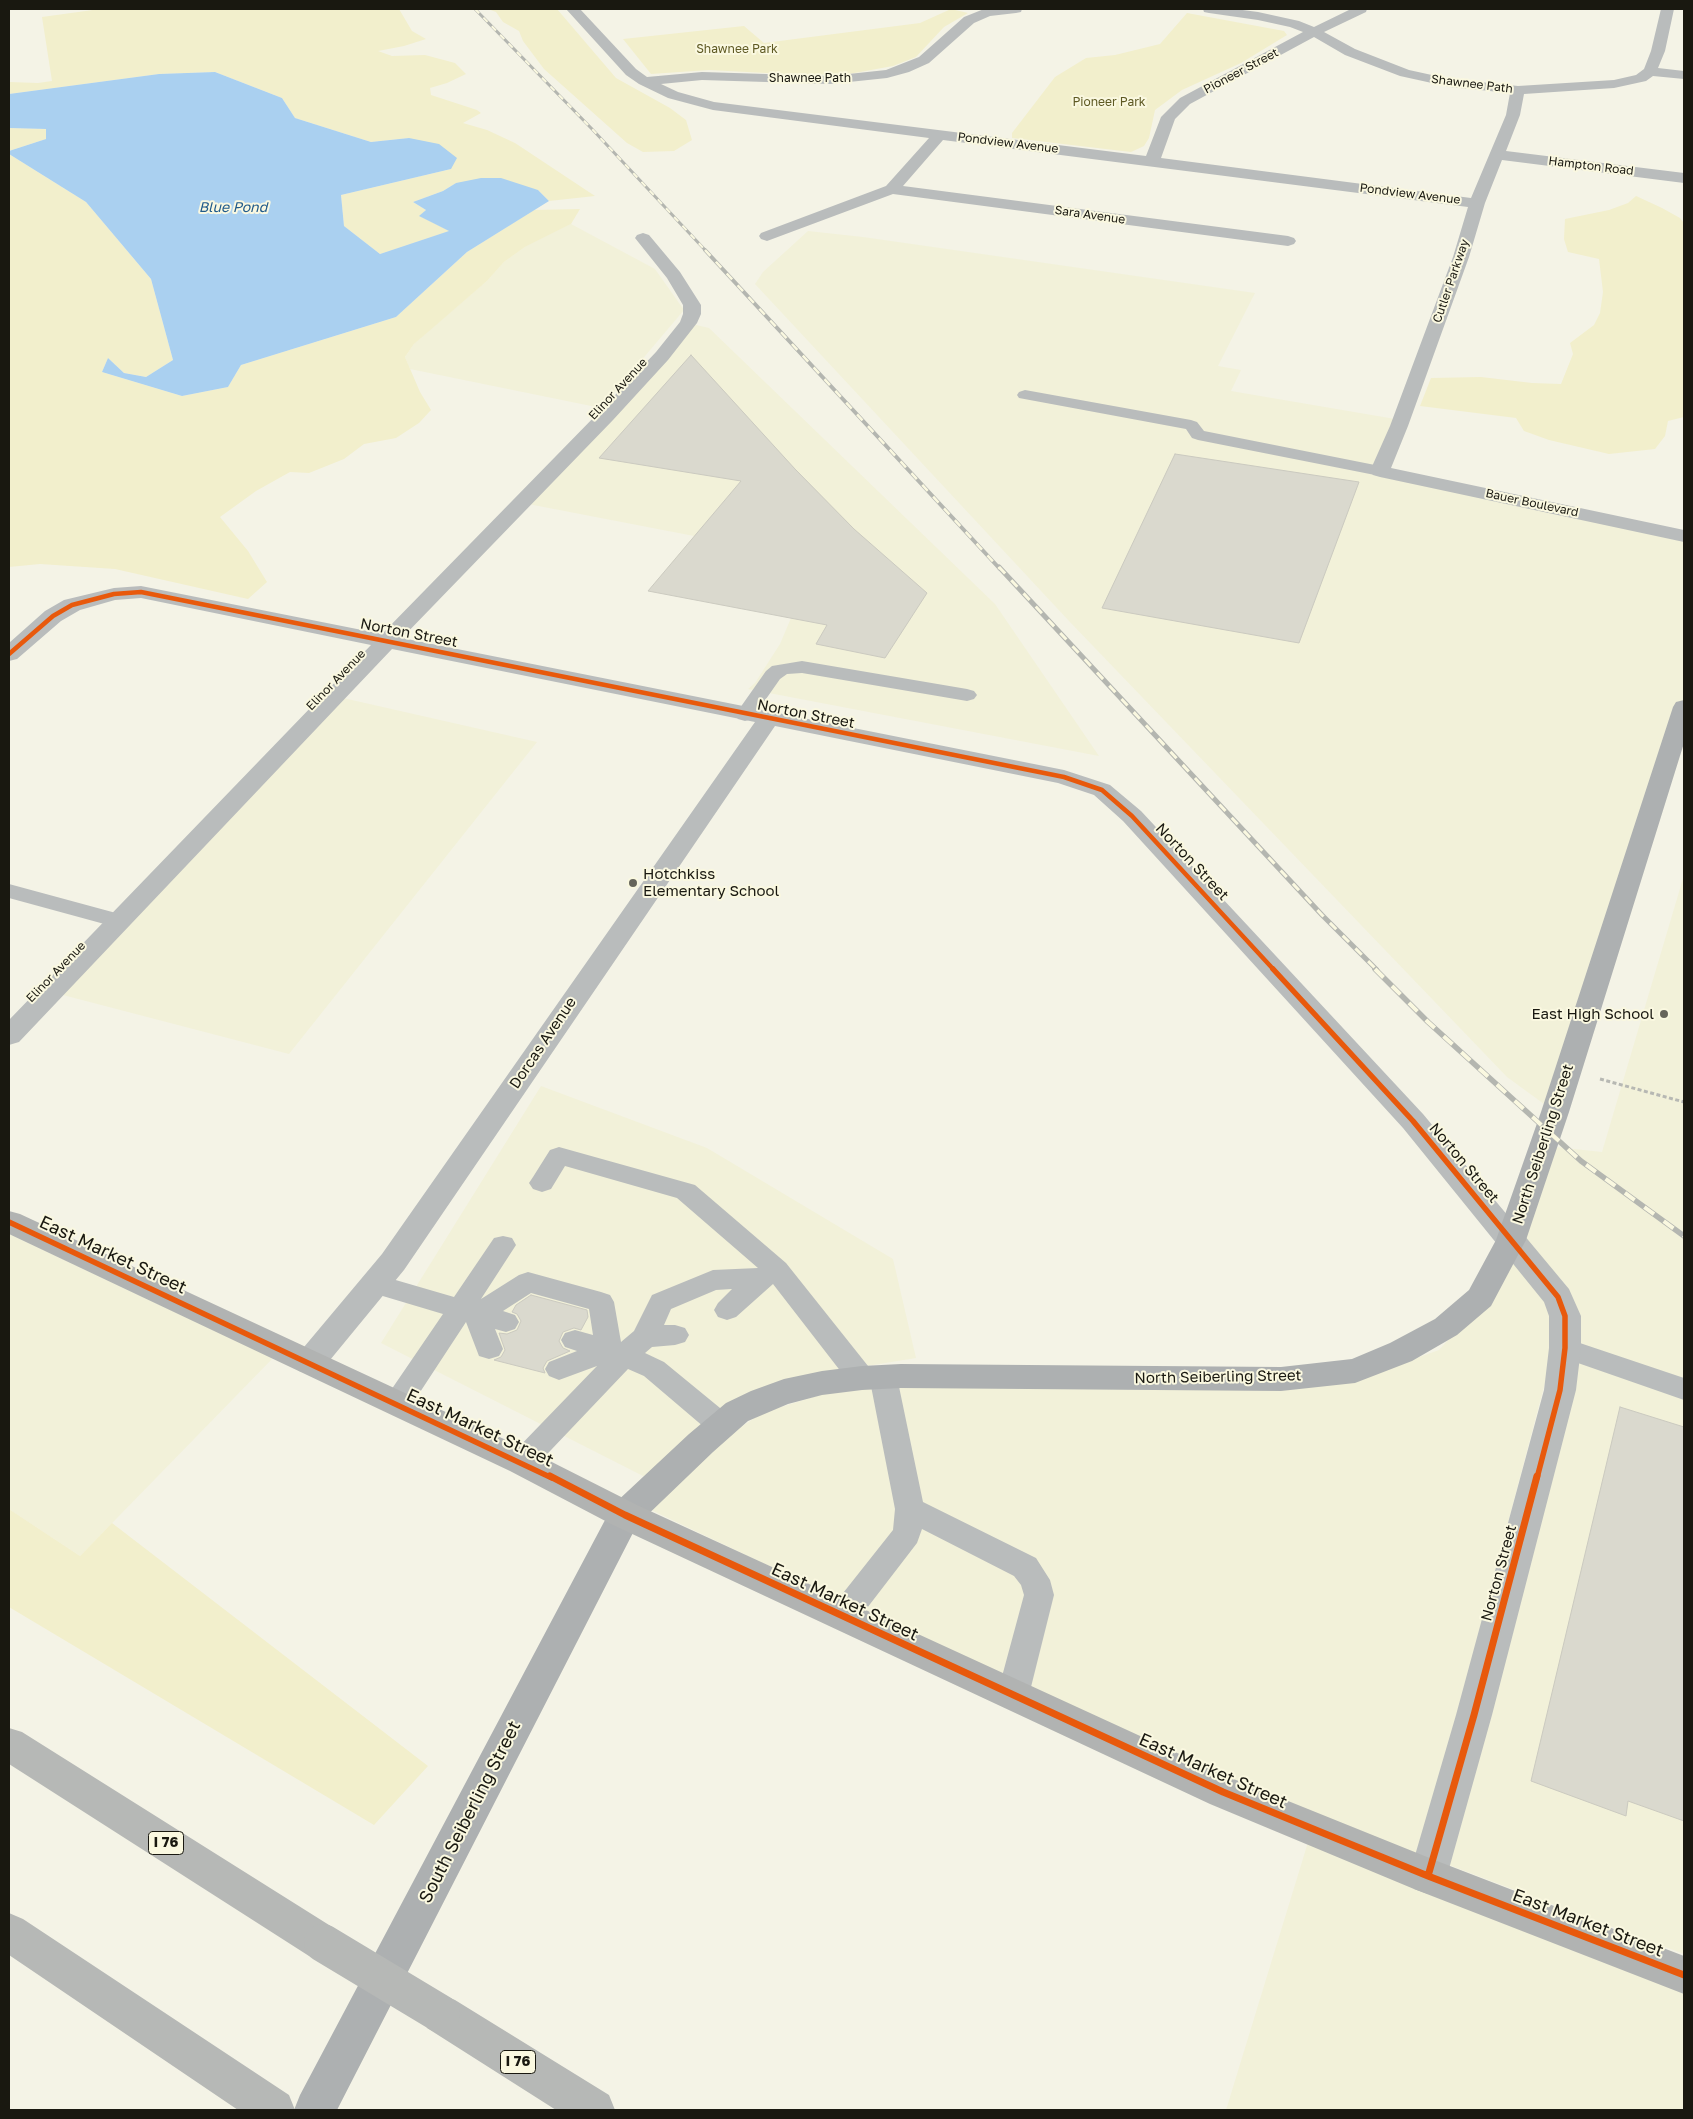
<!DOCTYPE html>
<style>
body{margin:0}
#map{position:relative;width:1693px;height:2119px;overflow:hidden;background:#f4f3e6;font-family:"Golos Text",sans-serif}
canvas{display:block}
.frame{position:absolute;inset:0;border:10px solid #191810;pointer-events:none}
</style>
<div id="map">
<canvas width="1693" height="2119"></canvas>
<div class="frame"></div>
</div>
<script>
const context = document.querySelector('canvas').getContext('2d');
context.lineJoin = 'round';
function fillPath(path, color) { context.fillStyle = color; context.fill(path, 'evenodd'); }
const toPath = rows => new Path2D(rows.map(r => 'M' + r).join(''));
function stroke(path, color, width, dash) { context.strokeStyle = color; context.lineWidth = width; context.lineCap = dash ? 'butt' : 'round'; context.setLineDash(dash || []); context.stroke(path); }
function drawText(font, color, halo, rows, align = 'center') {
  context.font = font + ' "Golos Text",sans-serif'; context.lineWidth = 4; context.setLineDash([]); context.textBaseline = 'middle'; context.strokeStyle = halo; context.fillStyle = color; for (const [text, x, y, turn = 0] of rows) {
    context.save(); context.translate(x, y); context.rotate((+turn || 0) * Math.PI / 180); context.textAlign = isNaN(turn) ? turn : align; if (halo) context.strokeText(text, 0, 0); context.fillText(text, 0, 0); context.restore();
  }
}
fillPath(toPath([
 [571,224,655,269,684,310,601,408,410,369,405,357,414,344,431,328,487,281,504,262,525,247],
 [808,231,863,237,1255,293,1218,366,1241,370,1231,391,1401,420,1380,471,1684,536,1684,707,1555,1112,1507,1077,1069,621,755,284,763,272],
 [688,323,709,328,995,604,1099,756,748,689,755,683,780,644,791,618,648,591,694,536,523,503],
 [343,698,537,742,289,1054,59,994],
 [1684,875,1684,1954,1449,1865,1574,1385,1581,1329,1565,1284,1523,1239,1556,1147,1602,1152],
 [541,1086,707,1148,893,1259,916,1358,830,1372,647,1478,381,1343],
 [9,1234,273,1358,80,1556,9,1509],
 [1516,1258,1547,1296,1554,1349,1419,1859,1230,1785,647,1508,704,1452,762,1413,845,1387,1366,1376,1439,1350,1476,1309],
 [1309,1839,1684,1986,1684,2110,1226,2110]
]), '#f2f1d9');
fillPath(toPath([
 [100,9,399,9,412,31,426,39,404,46,378,51,392,56,425,55,455,63,466,74,447,83,430,88,431,95,477,110,481,113,463,123,487,130,515,143,595,196,549,201,538,190,456,183,443,191,413,202,426,210,420,216,450,231,380,254,344,226,341,195,451,169,409,138,371,142,295,118,282,98,215,72,159,74,9,94,9,82,38,83,52,81,42,17],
 [488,9,557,9,616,78,670,108,686,120,692,140,674,151,643,152,627,143,544,69,523,41,519,31,503,22,496,12],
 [951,9,968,13,944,27,916,57,893,66,849,74,805,75,709,70,651,74,623,39,744,26,764,43,920,23],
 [1187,13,1284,31,1287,35,1241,63,1182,90,1155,110,1149,138,1144,146,1131,152,1012,138,1012,133,1055,77,1086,58,1115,55,1160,44],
 [9,128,46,129,46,139,9,151],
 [9,154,86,202,151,279,173,360,146,377,124,373,108,358,102,372,182,396,228,387,241,365,396,317,467,252,534,210,580,209,571,224,525,247,504,262,487,281,414,344,405,357,420,392,431,410,419,423,396,438,364,444,344,459,309,473,290,472,256,491,220,517,248,551,267,582,248,599,115,569,40,564,9,567],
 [1636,196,1662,208,1680,218,1684,223,1684,417,1668,421,1665,436,1655,449,1609,454,1549,440,1524,431,1516,418,1420,406,1431,378,1481,377,1532,383,1561,384,1573,354,1570,343,1594,325,1600,313,1603,292,1599,259,1568,252,1564,239,1565,219,1609,210,1628,203],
 [9,1509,80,1556,112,1523,428,1766,374,1825,9,1607]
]), '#f2efcc');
fillPath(toPath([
 [215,72,282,98,295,118,371,142,409,138,439,144,457,158,451,169,341,195,344,226,380,254,449,231,419,216,426,210,413,202,443,191,456,183,481,178,501,178,538,190,549,201,467,252,396,317,241,365,228,387,182,396,102,372,108,358,124,373,146,377,173,360,151,279,86,202,9,154,9,151,46,139,46,129,9,128,9,94,159,74]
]), '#aad0f0');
const building = toPath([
 [691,355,795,469,854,529,927,593,885,658,816,644,827,625,648,591,741,481,599,458,691,355],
 [1175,454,1359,482,1299,643,1102,608,1175,454],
 [531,1295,587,1310,588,1317,581,1330,574,1328,563,1332,559,1341,563,1348,570,1351,547,1361,543,1368,545,1373,494,1360,501,1357,505,1350,499,1333,507,1334,517,1330,521,1321,517,1314,512,1312,516,1305,531,1295],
 [1620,1407,1684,1427,1684,1821,1628,1801,1626,1816,1531,1781,1620,1407]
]);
fillPath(building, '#dad9ce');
stroke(building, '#cbcac0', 1);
stroke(toPath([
 [1600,1079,1684,1102]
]), '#b7b8b3', 3, [4, 2.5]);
fillPath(toPath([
 [1025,390,1191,420,1197,422,1204,431,1380,466,1386,467,1388,471,1386,475,1380,476,1198,440,1192,438,1186,429,1019,398,1017,395,1019,392,1025,390],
 [802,661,967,689,974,691,977,695,974,699,967,701,802,673,787,674,780,679,752,719,745,721,738,719,735,715,766,671,772,666,802,661],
 [9,884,127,916,130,921,127,926,119,928,9,898,9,884],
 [559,1147,695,1185,786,1263,872,1371,883,1366,893,1369,897,1377,923,1502,1036,1558,1050,1580,1054,1595,1029,1695,1024,1705,1013,1709,1002,1705,997,1695,1024,1595,1021,1585,1014,1576,922,1529,917,1543,854,1625,843,1629,832,1625,828,1616,832,1607,893,1530,895,1509,871,1386,862,1389,852,1386,773,1284,736,1317,727,1320,718,1317,714,1310,718,1303,732,1289,716,1290,671,1309,664,1325,675,1325,685,1328,689,1335,685,1342,675,1345,652,1347,645,1353,664,1362,731,1417,735,1425,731,1433,721,1436,711,1433,644,1376,628,1369,532,1470,522,1473,512,1470,508,1462,512,1454,597,1366,559,1380,549,1376,545,1369,549,1362,577,1351,565,1347,561,1340,565,1333,575,1330,593,1335,589,1309,531,1293,503,1311,515,1315,519,1322,515,1329,506,1332,495,1329,503,1349,499,1356,489,1359,479,1356,466,1322,407,1412,397,1415,387,1412,383,1404,387,1396,443,1314,366,1291,362,1284,366,1277,375,1274,454,1297,494,1238,503,1236,512,1238,516,1245,481,1299,519,1275,528,1272,601,1292,610,1295,614,1302,621,1342,634,1331,652,1295,713,1270,758,1268,677,1198,565,1166,551,1189,542,1192,533,1189,529,1183,533,1177,550,1150,559,1147],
 [1565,1338,1684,1378,1684,1400,1555,1355,1551,1348,1555,1341,1565,1338]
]), '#b9bcbc');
fillPath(toPath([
 [566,9,580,9,636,69,647,77,702,72,830,76,886,70,919,57,964,17,984,9,1022,9,1021,12,1016,13,990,16,974,23,929,63,909,72,887,78,830,84,702,80,661,84,678,92,714,102,1146,156,1161,117,1180,98,1303,32,1290,27,1258,20,1209,13,1204,12,1203,9,1235,9,1258,12,1299,21,1314,27,1351,9,1367,9,1366,12,1324,32,1355,49,1409,70,1450,79,1518,86,1614,80,1636,75,1644,69,1651,51,1661,9,1674,9,1665,51,1658,68,1684,71,1684,79,1653,76,1646,81,1614,88,1524,94,1520,115,1506,151,1684,173,1684,183,1502,160,1485,203,1469,257,1408,426,1391,468,1684,530,1684,542,1380,477,1373,475,1370,471,1390,426,1453,257,1468,207,943,140,903,186,1288,236,1294,238,1296,241,1294,244,1288,246,893,194,767,241,761,239,759,236,761,233,886,186,929,138,713,110,668,98,639,84,626,75,566,9],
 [1314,37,1345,55,1400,76,1450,87,1510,93,1506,115,1471,198,1161,158,1175,119,1190,104,1314,37],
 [643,233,649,235,680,272,701,305,701,314,697,323,668,360,613,420,402,638,1064,770,1110,785,1141,811,1423,1114,1569,1289,1581,1316,1581,1348,1576,1390,1492,1715,1447,1876,1442,1889,1428,1894,1414,1889,1409,1876,1456,1715,1544,1390,1549,1348,1549,1316,1544,1302,1403,1128,1123,821,1094,795,1058,783,775,726,404,1270,321,1371,310,1374,299,1371,294,1362,299,1353,382,1254,755,722,392,649,19,1042,9,1045,9,1020,371,645,141,598,115,600,80,610,61,621,17,659,9,661,9,643,45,611,64,600,114,588,141,586,382,634,599,412,656,352,680,322,683,314,683,305,667,278,635,238,637,235,643,233]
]), '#b9bcbc');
fillPath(toPath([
 [1684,700,1684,743,1569,1112,1526,1240,1491,1306,1457,1335,1412,1361,1355,1383,1281,1391,901,1388,862,1390,822,1395,788,1404,748,1421,713,1452,637,1525,337,2110,294,2110,300,2095,613,1505,689,1434,726,1403,751,1391,784,1379,822,1371,862,1366,901,1364,1281,1367,1352,1359,1390,1343,1435,1319,1469,1290,1496,1240,1541,1112,1673,707,1676,702,1684,700]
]), '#adb0b1');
fillPath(toPath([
 [9,1211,20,1214,534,1453,637,1505,1236,1780,1437,1861,1684,1956,1684,1994,1414,1889,1210,1804,613,1525,510,1471,9,1234,9,1211]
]), '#b1b3b2');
fillPath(toPath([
 [9,1728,22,1732,337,1930,343,1943,337,1956,323,1962,309,1956,9,1764,9,1728],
 [9,1913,23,1919,289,2095,295,2110,238,2110,9,1955,9,1913],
 [441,1994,455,2000,609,2095,615,2110,556,2110,427,2028,421,2014,427,2000,441,1994]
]), '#b6b8b6');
const railFar3 = toPath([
 [475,9,592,129,706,251]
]);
const railFar2 = toPath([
 [705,250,1000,569]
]);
const railFar1 = toPath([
 [999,567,1322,915,1377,970]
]);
const rail = toPath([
 [1375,969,1428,1022,1581,1161,1684,1236]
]);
stroke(railFar3, '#b4b6b0', 3);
stroke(railFar2, '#b4b6b0', 4);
stroke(railFar1, '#b4b6b0', 5);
stroke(rail, '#b4b6b0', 5.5);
stroke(railFar3, '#faf8e0', 2, [6]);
stroke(railFar2, '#faf8e0', 2.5, [8]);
stroke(railFar1, '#faf8e0', 3, [9]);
stroke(rail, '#faf8e0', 4, [12]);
stroke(toPath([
 [323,1943,441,2014]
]), '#b6b8b6', 38);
stroke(toPath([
 [9,654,53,616,72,605,114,594,141,592,1064,777,1102,790,1132,816,1274,970]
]), '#e8590c', 4.5);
stroke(toPath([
 [1273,969,1413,1121,1558,1297,1565,1316,1565,1348,1560,1390,1537,1478],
 [9,1222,552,1478]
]), '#e8590c', 5.5);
stroke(toPath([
 [550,1476,625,1515,1223,1792,1428,1876,1684,1975],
 [1428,1876,1474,1715,1537,1476]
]), '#e8590c', 7);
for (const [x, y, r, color] of [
 [633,883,5,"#66655b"],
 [1664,1014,5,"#66655b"]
]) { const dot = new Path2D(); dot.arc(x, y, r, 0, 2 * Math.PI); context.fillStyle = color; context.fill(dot); stroke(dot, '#faf8e0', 2); }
drawText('12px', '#5e5923', '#faf8e0', [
 ["Shawnee Park",737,49],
 ["Pioneer Park",1109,102]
]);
drawText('12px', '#191810', '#faf8e0', [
 ["Pioneer Street",1241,71,-28],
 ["Shawnee Path",810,78],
 ["Shawnee Path",1472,84,7],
 ["Pondview Avenue",1008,143,7],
 ["Hampton Road",1591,166,7],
 ["Pondview Avenue",1410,194,7],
 ["Sara Avenue",1090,215,8],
 ["Cutler Parkway",1451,281,-71],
 ["Elinor Avenue",618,389,-47],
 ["Bauer Boulevard",1532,503,12],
 ["Elinor Avenue",336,680,-46],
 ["Elinor Avenue",56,972,-46]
]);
drawText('italic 14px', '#205a8a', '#faf8e0', [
 ["Blue Pond",233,208]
]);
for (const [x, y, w] of [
 [166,1843,35],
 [518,2062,35]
]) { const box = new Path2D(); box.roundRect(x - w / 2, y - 11.5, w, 23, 4); context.fillStyle = '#faf8e0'; context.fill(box); stroke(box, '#191810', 1); }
drawText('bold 14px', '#191810', null, [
 ["I 76",166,1843],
 ["I 76",518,2062]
]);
drawText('15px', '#191810', '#faf8e0', [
 ["Norton Street",409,633,11],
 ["Norton Street",806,714,11],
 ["Norton Street",1192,862,47],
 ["Dorcas Avenue",543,1043,-56],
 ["North Seiberling Street",1543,1144,-72],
 ["Norton Street",1464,1163,50],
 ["North Seiberling Street",1218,1377,-1],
 ["Norton Street",1499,1573,-75]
]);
drawText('15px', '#191810', '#faf8e0', [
 ["Hotchkiss",643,874],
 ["Elementary School",643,891],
 ["East High School",1654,1014,"right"]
], 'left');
drawText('18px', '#191810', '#faf8e0', [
 ["East Market Street",113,1255,25],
 ["East Market Street",480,1428,25],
 ["East Market Street",845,1602,25],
 ["East Market Street",1213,1771,24],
 ["South Seiberling Street",470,1812,-63],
 ["East Market Street",1588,1923,21]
]);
</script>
